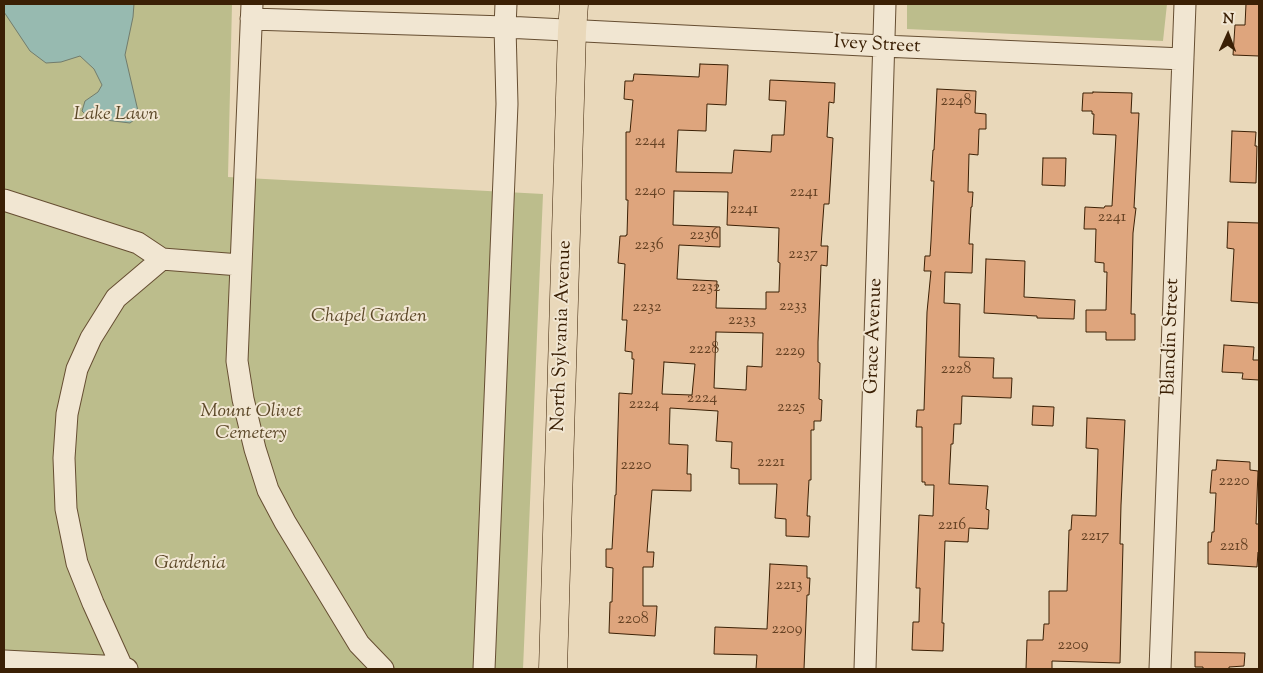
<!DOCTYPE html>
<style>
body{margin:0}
#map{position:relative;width:1263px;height:673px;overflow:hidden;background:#e9d8ba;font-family:"Sorts Mill Goudy",serif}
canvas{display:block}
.frame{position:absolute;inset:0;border:5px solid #3b2005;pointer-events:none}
.north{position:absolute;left:1203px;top:10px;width:50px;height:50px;-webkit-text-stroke:4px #f1e6d2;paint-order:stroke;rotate:2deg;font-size:14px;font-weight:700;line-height:20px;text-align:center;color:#3b2005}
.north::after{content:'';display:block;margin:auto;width:18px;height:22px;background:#3b2005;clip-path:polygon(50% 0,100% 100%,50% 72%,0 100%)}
</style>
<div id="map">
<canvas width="1263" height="673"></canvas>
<div class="frame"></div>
<div class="north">N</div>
</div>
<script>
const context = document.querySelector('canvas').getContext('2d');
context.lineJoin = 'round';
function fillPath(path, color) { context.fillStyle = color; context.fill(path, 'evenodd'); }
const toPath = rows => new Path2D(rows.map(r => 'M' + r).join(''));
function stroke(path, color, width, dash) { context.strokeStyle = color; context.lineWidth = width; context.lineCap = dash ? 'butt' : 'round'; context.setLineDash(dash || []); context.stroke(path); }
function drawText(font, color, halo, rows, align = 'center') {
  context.font = font + ' "Sorts Mill Goudy",serif'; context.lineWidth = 4; context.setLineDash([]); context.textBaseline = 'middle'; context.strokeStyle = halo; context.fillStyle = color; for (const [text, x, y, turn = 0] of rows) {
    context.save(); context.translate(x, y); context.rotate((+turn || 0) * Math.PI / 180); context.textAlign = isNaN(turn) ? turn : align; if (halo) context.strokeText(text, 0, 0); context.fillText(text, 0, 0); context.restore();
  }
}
fillPath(toPath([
 [4,4,232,4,228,177,543,194,523,669,4,669],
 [907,4,1167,4,1163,41,907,29]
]), '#bcbd8c');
const water = toPath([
 [4,4,134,4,133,17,125,55,138,111,138,117,130,123,89,118,82,111,85,101,98,92,102,85,94,69,80,56,61,62,46,63,30,51,4,12,4,4]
]);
fillPath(water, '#97bab0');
stroke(water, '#727c6c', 1);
const building = toPath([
 [1246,4,1259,4,1259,56,1233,55,1235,25,1245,25,1246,4],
 [700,64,728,65,726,105,707,104,706,131,678,130,676,172,732,173,734,150,771,152,772,135,784,135,786,101,769,100,770,80,835,83,834,103,829,102,827,137,833,138,832,155,829,204,824,204,821,246,828,246,827,266,821,265,818,342,818,362,820,363,819,399,822,400,821,421,814,421,814,430,811,430,811,480,809,480,807,516,810,516,809,537,786,536,786,519,775,518,777,484,739,484,739,469,731,468,732,442,716,441,718,411,670,408,669,444,688,445,687,474,691,474,691,491,652,490,647,552,654,552,653,567,643,567,643,606,657,606,655,636,609,633,610,602,612,602,613,568,606,567,606,549,612,549,615,495,616,495,619,393,632,394,634,359,632,359,632,352,625,351,627,320,622,320,625,264,618,263,620,236,626,236,626,235,627,235,628,200,626,200,626,132,630,132,633,100,624,99,625,81,633,81,634,74,699,77,700,64],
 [674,191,728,192,727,225,779,228,778,262,780,263,779,292,766,292,766,309,716,308,717,281,677,279,679,245,720,247,720,227,673,225,674,191],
 [716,332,763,333,762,367,747,366,746,390,714,388,716,332],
 [664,362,695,364,692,395,662,394,664,362],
 [937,89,976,91,975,113,986,114,986,129,979,129,978,155,969,154,968,192,973,192,972,207,971,207,969,244,973,244,972,273,945,272,944,303,960,304,959,357,994,358,993,378,1012,378,1011,398,962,396,961,424,954,424,953,444,951,444,949,484,988,486,986,509,989,510,988,529,969,528,968,542,945,541,942,623,944,623,943,651,912,650,913,622,919,622,920,588,916,588,919,515,933,516,934,485,925,485,925,482,922,482,922,427,916,427,917,410,924,410,927,312,931,271,924,271,925,256,930,256,931,241,934,181,931,181,933,150,934,150,937,89],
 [1093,92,1132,93,1131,113,1139,113,1134,208,1136,208,1133,233,1131,314,1135,314,1135,340,1106,340,1106,332,1086,332,1086,310,1106,310,1107,272,1104,272,1104,263,1095,262,1096,229,1084,229,1085,207,1104,208,1105,206,1112,206,1116,135,1093,134,1094,114,1092,114,1092,111,1082,111,1083,93,1093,93,1093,92],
 [1232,131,1256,132,1255,146,1257,146,1256,183,1230,182,1232,131],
 [1043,158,1066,158,1065,186,1042,185,1043,158],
 [1228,222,1259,223,1259,303,1231,301,1234,249,1227,248,1228,222],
 [986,259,1025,261,1024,297,1075,300,1074,319,1037,318,1037,316,984,313,986,259],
 [1224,345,1254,347,1253,360,1259,360,1259,380,1242,379,1243,373,1222,372,1224,345],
 [1033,406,1054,407,1053,426,1032,425,1033,406],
 [1087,418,1125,420,1121,505,1120,544,1123,544,1120,663,1052,661,1052,669,1026,669,1027,640,1043,640,1044,624,1049,624,1049,591,1067,591,1069,530,1071,530,1072,515,1096,516,1098,449,1086,448,1087,418],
 [1217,460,1250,462,1250,470,1258,471,1256,524,1259,524,1259,552,1258,552,1257,567,1208,564,1208,542,1211,542,1212,532,1214,532,1216,493,1210,493,1212,470,1216,470,1217,460],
 [770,564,807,566,807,578,810,578,809,595,807,595,804,669,756,669,757,655,714,654,715,627,767,629,770,564],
 [1195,652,1245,653,1244,666,1229,667,1229,669,1203,669,1203,667,1195,667,1195,652]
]);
fillPath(building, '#dea57d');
stroke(building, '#3b2005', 1);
const minor = toPath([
 [252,4,237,361,243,399,255,449,268,490,285,522,359,644,383,669],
 [251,19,505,27,883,46,1183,59],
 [4,200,138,243,162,259],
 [4,661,122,667,127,669],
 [122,667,93,603,77,563,66,509,64,458,67,414,77,369,91,338,116,298,162,259,240,265],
 [484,669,507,104,505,27,506,4],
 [865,669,885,4],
 [1160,669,1185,4]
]);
const major = toPath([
 [553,669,572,31,574,4]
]);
stroke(minor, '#664e32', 23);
stroke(major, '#3b2005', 29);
stroke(minor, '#f1e6d2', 21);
stroke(major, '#e9d8ba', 28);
drawText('16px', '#644123', null, [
 ["2248",956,102],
 ["2244",650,142],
 ["2240",650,192],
 ["2241",804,193],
 ["2241",744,210],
 ["2241",1112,218],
 ["2236",704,236],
 ["2236",649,246],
 ["2237",803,255],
 ["2232",706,288],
 ["2233",793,307],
 ["2232",647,308],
 ["2233",742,321],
 ["2228",704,350],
 ["2229",790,352],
 ["2228",956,370],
 ["2224",702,399],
 ["2224",644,405],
 ["2225",791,408],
 ["2221",771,463],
 ["2220",636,466],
 ["2220",1234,482],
 ["2216",952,526],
 ["2217",1095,537],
 ["2218",1234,547],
 ["2213",789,586],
 ["2208",633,620],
 ["2209",787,630],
 ["2209",1073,646]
]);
drawText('19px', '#3b2005', '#f1e6d2', [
 ["Ivey Street",877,46,3],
 ["North Sylvania Avenue",563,336,-88],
 ["Grace Avenue",875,336,-88],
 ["Blandin Street",1172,337,-88]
]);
drawText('italic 19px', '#5b4727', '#f1e6d2', [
 ["Lake Lawn",116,116],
 ["Chapel Garden",369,318],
 ["Mount Olivet",251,413],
 ["Cemetery",251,435],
 ["Gardenia",190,565]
]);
</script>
